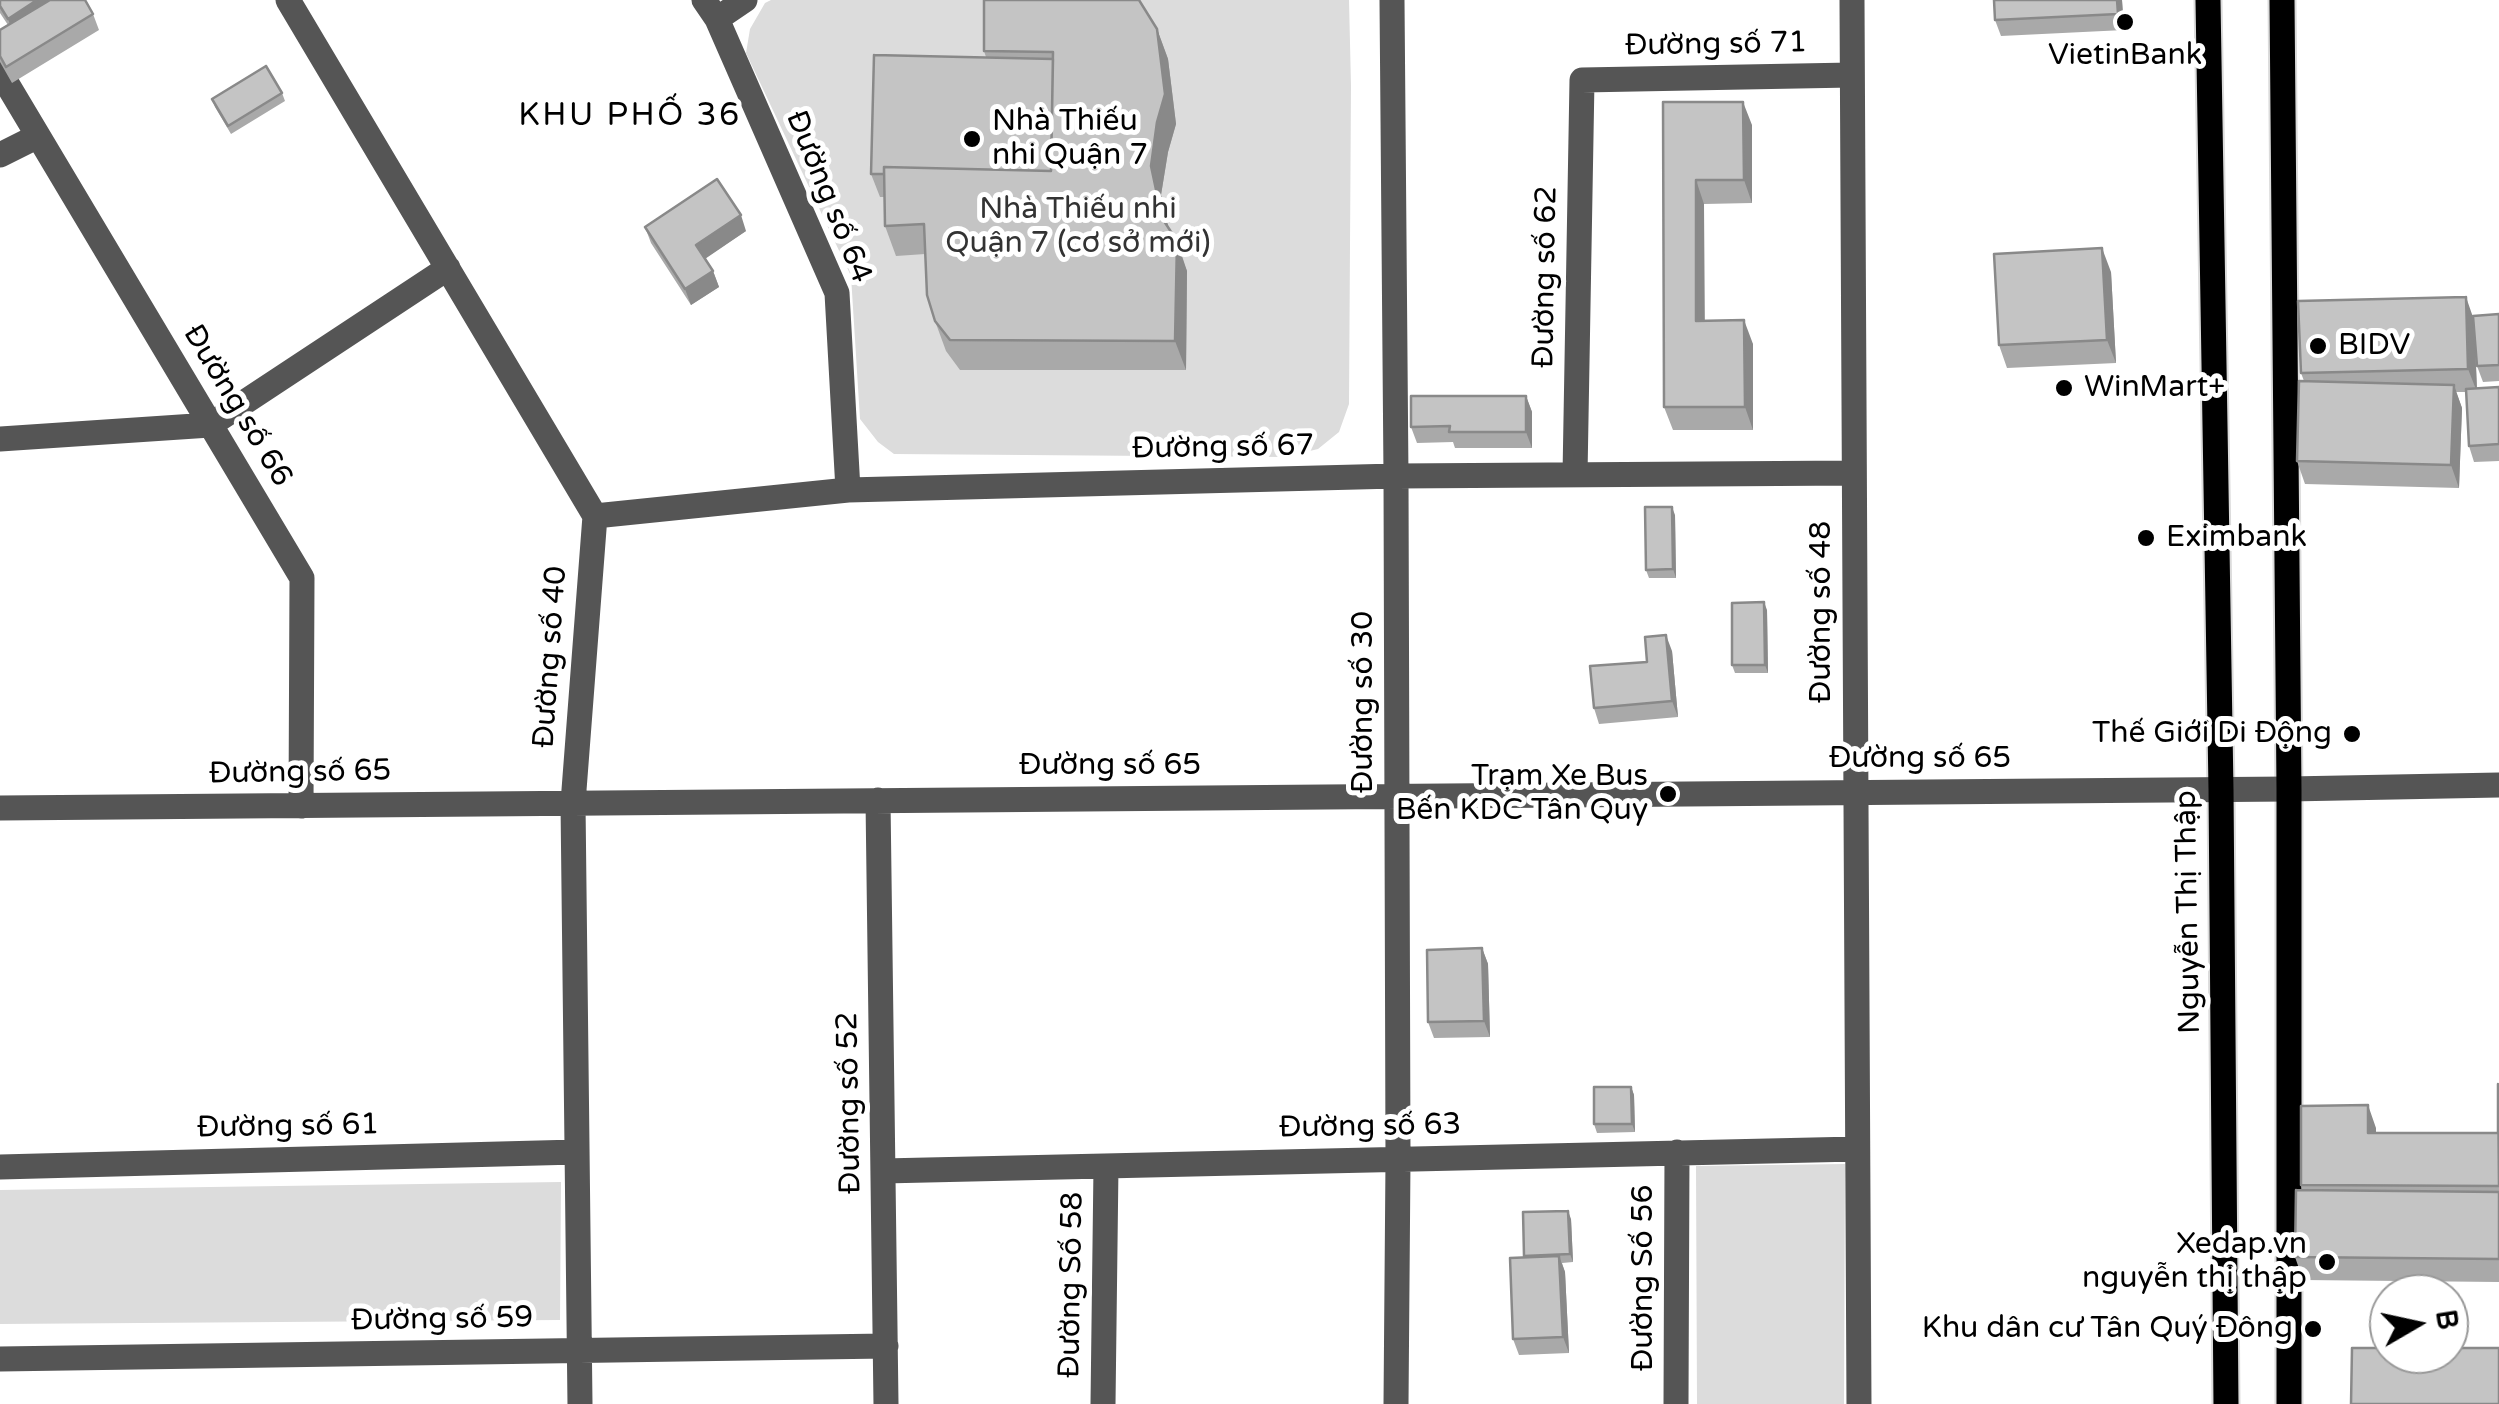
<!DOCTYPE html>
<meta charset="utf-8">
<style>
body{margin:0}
#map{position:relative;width:2499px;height:1404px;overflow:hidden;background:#fff;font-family:"Varela Round",sans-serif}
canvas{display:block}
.north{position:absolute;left:2369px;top:1274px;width:100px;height:100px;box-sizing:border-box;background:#fff;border:2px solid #999;border-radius:50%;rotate:81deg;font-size:28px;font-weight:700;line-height:40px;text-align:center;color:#000}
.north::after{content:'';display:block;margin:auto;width:35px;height:45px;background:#000;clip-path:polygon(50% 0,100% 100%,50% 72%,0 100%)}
</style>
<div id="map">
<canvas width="2499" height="1404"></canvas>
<div class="north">B</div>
</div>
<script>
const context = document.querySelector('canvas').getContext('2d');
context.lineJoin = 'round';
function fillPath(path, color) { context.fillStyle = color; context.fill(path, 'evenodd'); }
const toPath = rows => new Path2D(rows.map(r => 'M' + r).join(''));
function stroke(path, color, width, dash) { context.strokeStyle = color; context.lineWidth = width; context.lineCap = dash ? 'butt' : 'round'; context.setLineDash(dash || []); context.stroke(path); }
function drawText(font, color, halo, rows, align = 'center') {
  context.font = font + ' "Varela Round",sans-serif'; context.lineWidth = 10; context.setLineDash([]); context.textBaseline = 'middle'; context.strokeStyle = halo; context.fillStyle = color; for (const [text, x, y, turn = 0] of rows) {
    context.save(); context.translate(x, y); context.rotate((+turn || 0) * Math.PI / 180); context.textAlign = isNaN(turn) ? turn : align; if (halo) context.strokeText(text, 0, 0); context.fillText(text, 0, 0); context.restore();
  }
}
fillPath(toPath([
 [771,0,1349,0,1351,86,1349,404,1339,432,1318,449,1285,457,894,454,878,442,860,419,851,276,746,53,750,29,765,3],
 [1845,1164,1844,1404,1697,1404,1696,1166],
 [561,1182,560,1320,0,1324,0,1190]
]), '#dcdcdc');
const major = toPath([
 [2208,0,2221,789,2226,1404],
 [2282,0,2289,789,2289,1404]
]);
stroke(major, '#dbdbdb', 29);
stroke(toPath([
 [288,0,595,516,573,803,580,1404],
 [704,0,717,19,837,293,848,490],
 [1392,0,1396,476,1398,1160,1396,1404],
 [1852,0,1859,1404],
 [717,19,745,0],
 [0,72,302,578,301,806],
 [0,155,38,136],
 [0,439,210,425,448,268],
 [1575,475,1582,80,1852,75],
 [595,516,848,490,1396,476,1854,473],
 [878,800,886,1404],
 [0,808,2289,789,2499,785],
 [0,1167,577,1152],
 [883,1171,1857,1149],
 [0,1359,886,1346],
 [1103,1404,1106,1166],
 [1676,1404,1677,1152]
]), '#555', 25);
stroke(major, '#000', 25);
fillPath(toPath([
 [0,0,93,14,99,30,12,83,0,62,0,30,8,25,0,13],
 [1994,0,2122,0,2124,30,2001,36,1995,20],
 [1157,29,1168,59,1176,124,1168,152,1161,195,1168,228,1187,271,1186,370,960,370,946,351,935,321,925,254,896,256,885,226,885,197,880,197,871,174,986,57,984,51],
 [282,93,285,101,231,134,215,107,212,99],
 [1663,102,1752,125,1752,203,1704,204,1704,321,1753,344,1753,430,1673,430,1664,407],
 [645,227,746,231,705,258,713,271,719,287,691,305,651,243],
 [2111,272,2116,363,2007,368,1999,345],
 [2499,314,2499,381,2483,382,2477,366,2475,340,2477,388,2499,387,2499,461,2474,462,2469,446,2466,392,2456,392,2462,408,2459,488,2305,484,2297,461,2304,381,2301,373,2473,318],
 [1526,396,1532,412,1532,448,1455,448,1453,442,1417,443,1411,427],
 [1675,515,1676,578,1649,578,1646,570],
 [1767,610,1768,673,1735,673,1732,665],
 [1672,651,1678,717,1599,724,1594,708,1647,662],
 [1482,948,1488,964,1490,1037,1434,1038,1428,1022],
 [2499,1084,2499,1282,2303,1280,2295,1257,2302,1190,2301,1185,2376,1128,2376,1133,2498,1133],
 [1631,1087,1634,1095,1635,1132,1597,1133,1594,1124],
 [1523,1212,1571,1219,1573,1262,1562,1263,1565,1272,1569,1353,1519,1355,1513,1339,1525,1258]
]), '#a9a9a9');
fillPath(toPath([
 [37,0,67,0,14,35,8,19],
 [2117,0,2122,0,2124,30,2118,14],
 [1157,29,1168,59,1176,124,1168,152,1161,195,1173,247,1162,218,1151,166],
 [1743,102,1752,125,1752,203,1744,180],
 [1696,180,1704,204,1705,344,1696,321],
 [741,215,746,231,702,261,696,245],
 [1177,241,1187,271,1186,370,1175,341],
 [2102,248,2111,272,2116,363,2107,340],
 [713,271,719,287,691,305,685,289],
 [2466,297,2474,320,2477,392,2468,369],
 [1744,320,1753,344,1753,430,1745,407],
 [2454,385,2462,408,2459,488,2451,465],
 [1526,396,1532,412,1532,448,1526,432],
 [1672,507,1675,515,1676,578,1673,569],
 [1764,602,1767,610,1768,673,1765,665],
 [1666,635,1672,651,1678,717,1672,701],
 [1482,948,1488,964,1490,1037,1484,1021],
 [1631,1087,1634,1095,1635,1132,1632,1124],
 [2368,1105,2376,1128,2376,1156,2368,1133],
 [1568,1211,1571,1219,1573,1262,1570,1254],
 [1559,1256,1565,1272,1569,1353,1563,1337]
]), '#898989');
const building = toPath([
 [0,0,37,0,8,19,0,6,0,0],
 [50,0,85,0,93,14,6,67,0,56,0,30,50,0],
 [984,0,1139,0,1157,29,1165,94,1157,122,1151,166,1162,218,1177,241,1175,341,950,340,935,321,927,295,924,224,885,226,884,167,1051,171,1053,52,984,51,984,0],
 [1994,0,2117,0,2118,14,1995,20,1994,0],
 [874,55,1053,59,1051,171,884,167,884,174,871,174,874,55],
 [266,66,282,93,228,126,212,99,266,66],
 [1663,102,1743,102,1744,180,1696,180,1696,321,1744,320,1745,407,1664,407,1663,102],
 [717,179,741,215,696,245,713,271,685,289,645,227,717,179],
 [2102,248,2107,340,1999,345,1994,254,2102,248],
 [2466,297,2468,369,2301,373,2298,301,2466,297],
 [2499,314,2499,365,2477,366,2473,316,2499,314],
 [2299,381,2454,385,2451,465,2297,461,2299,381],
 [2499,387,2499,444,2469,446,2466,389,2499,387],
 [1411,396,1526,396,1526,432,1449,432,1450,426,1411,427,1411,396],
 [1645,507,1672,507,1673,569,1646,570,1645,507],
 [1764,602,1765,665,1732,665,1732,603,1764,602],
 [1666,635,1672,701,1594,708,1590,666,1647,662,1645,637,1666,635],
 [1482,948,1484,1021,1428,1022,1427,950,1482,948],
 [2498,1084,2499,1186,2301,1185,2301,1106,2368,1105,2368,1133,2498,1133,2498,1084],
 [1594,1087,1631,1087,1632,1124,1594,1124,1594,1087],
 [2296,1190,2499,1192,2499,1259,2295,1257,2296,1190],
 [1568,1211,1570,1254,1524,1256,1523,1212,1568,1211],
 [1559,1256,1563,1337,1513,1339,1510,1258,1559,1256],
 [2352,1348,2389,1348,2389,1354,2449,1354,2449,1348,2499,1348,2499,1404,2351,1404,2352,1348]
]);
fillPath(building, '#c4c4c4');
stroke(building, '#898989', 2.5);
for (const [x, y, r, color] of [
 [2125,22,10,"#000"],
 [972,139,10,"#000"],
 [2318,346,10,"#000"],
 [2064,388,10,"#000"],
 [2146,538,10,"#000"],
 [2352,734,10,"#000"],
 [1668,794,10,"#000"],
 [2327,1262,10,"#000"],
 [2313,1329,10,"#000"]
]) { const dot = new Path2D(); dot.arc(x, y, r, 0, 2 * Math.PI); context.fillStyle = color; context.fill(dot); stroke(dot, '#fff', 4); }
drawText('30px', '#000', '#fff', [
 ["Đường số 71",1716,45,-1],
 ["Đường số 64",828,197,68],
 ["Đường số 62",1546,277,-89],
 ["Đường số 66",237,406,59],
 ["Đường số 67",1223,448,-1],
 ["Đường số 48",1822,612,-90],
 ["Đường số 40",551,657,-86],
 ["Đường số 30",1364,702,-90],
 ["Đường số 65",1920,759],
 ["Đường số 65",1110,766],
 ["Đường số 65",300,773,-1],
 ["Nguyễn Thị Thập",2189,912,-91],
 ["Đường số 52",850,1103,-91],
 ["Đường số 61",288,1127,-1],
 ["Đường số 63",1370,1127,-1],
 ["Đường Số 56",1644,1278,-90],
 ["Đường Số 58",1072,1285,-89],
 ["Đường số 59",442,1320,-1]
]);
drawText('30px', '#000', '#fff', [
 ["VietinBank",2125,56,"center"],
 ["Nhà Thiếu",992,122],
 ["nhi Quận 7",992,156],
 ["BIDV",2338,346],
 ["WinMart+",2084,388],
 ["Eximbank",2166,538],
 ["Thế Giới Di Động",2332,734,"right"],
 ["Trạm Xe Bus",1648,777,"right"],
 ["Bến KDC Tân Quy",1648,811,"right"],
 ["Xedap.vn",2307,1245,"right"],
 ["nguyễn thị thập",2307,1279,"right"],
 ["Khu dân cư Tân Quý Đông",2293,1329,"right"]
], 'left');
drawText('30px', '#333', '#fff', [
 ["Nhà Thiếu nhi",1078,210],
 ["Quận 7 (cơ sở mới)",1078,244]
]);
context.letterSpacing = '2.5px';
drawText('32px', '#000', '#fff', [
 ["KHU PHỐ 36",630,117]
]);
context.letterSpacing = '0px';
</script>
